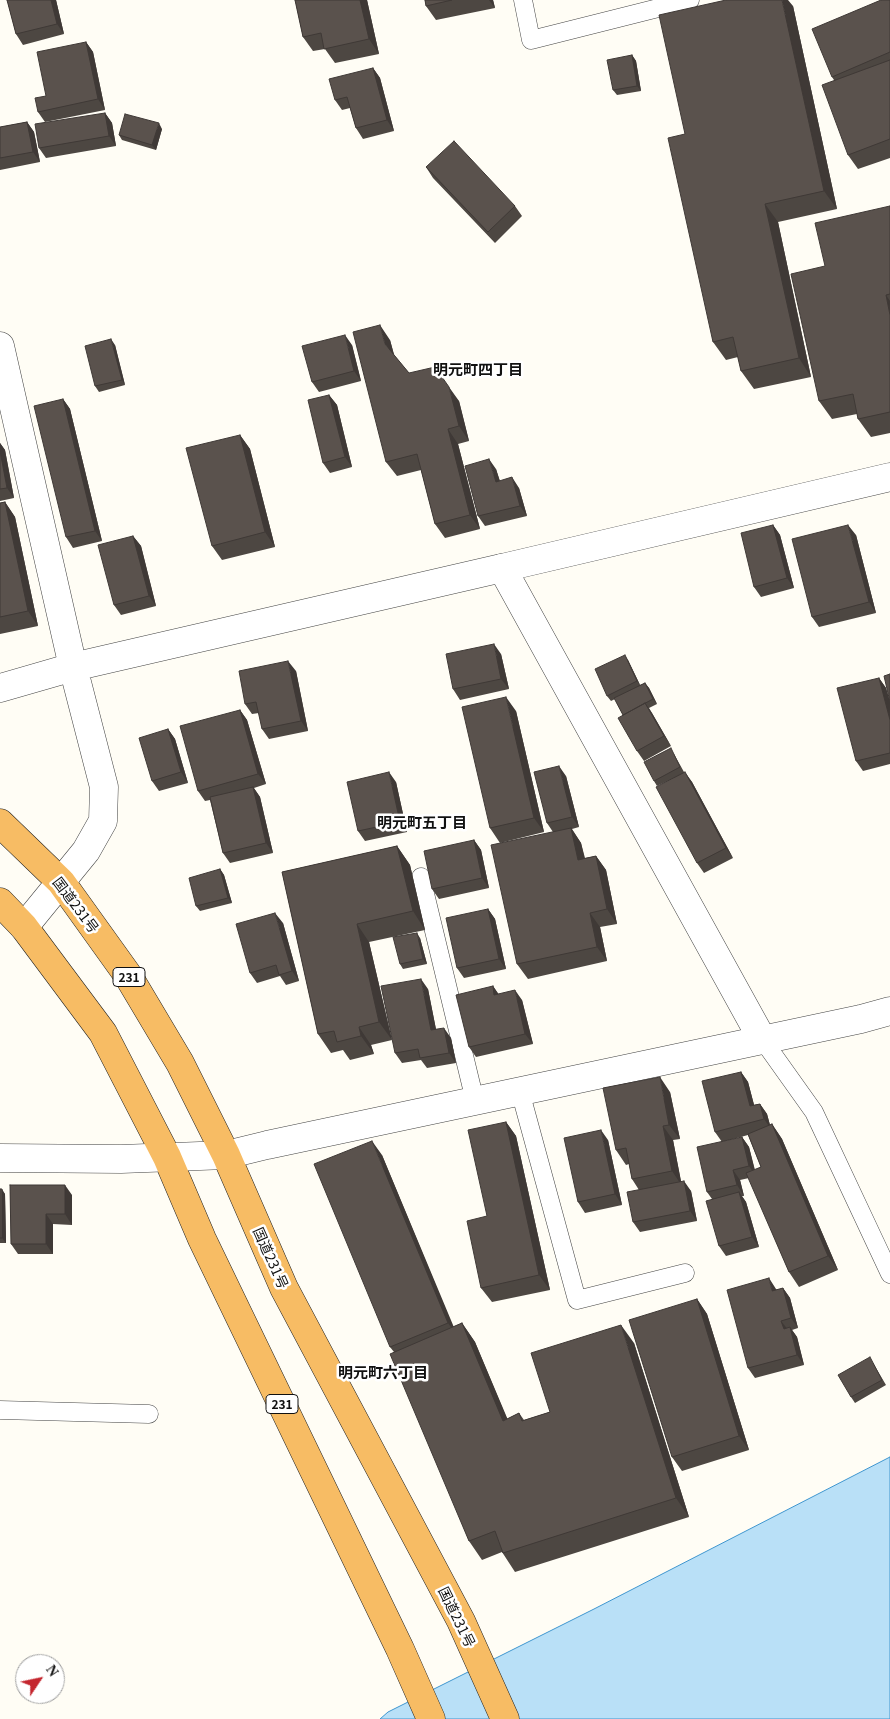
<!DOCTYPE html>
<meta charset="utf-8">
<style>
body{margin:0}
#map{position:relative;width:890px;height:1719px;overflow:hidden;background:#fffdf5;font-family:Georgia,serif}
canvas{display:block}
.north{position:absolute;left:15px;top:1654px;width:50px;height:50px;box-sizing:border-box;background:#fff;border:1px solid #a0a0a0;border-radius:50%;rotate:56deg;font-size:14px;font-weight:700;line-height:20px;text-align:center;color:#111}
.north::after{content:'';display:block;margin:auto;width:18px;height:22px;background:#c4262e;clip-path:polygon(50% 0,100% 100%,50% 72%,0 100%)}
</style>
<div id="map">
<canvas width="890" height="1719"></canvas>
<div class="north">N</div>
</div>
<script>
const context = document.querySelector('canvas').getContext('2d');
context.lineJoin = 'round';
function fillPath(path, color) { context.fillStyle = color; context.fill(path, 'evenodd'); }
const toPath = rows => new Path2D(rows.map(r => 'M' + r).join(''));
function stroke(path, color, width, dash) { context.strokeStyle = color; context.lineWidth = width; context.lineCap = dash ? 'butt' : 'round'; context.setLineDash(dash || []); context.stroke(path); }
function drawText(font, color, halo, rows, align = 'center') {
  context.font = font + ' Georgia,"Noto Sans JP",serif'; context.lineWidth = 5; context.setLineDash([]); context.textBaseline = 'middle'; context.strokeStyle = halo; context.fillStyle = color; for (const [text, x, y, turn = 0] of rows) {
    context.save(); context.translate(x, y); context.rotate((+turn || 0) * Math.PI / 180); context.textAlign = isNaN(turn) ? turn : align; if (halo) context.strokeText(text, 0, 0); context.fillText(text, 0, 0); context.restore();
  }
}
const water = toPath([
 [890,1457,890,1719,380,1719,388,1712,594,1609,890,1457]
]);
fillPath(water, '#b9e0f7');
stroke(water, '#3f96cf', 1);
const service = toPath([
 [523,0,531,40,690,0],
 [421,877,475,1101],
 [762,1039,814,1112,890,1274],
 [520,1091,577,1300,685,1273],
 [0,1410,149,1414]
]);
const minor = toPath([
 [0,346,73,667],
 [502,568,890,477],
 [226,1155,267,1145,861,1019,890,1011]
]);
const tertiary = toPath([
 [0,688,73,667,502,568,762,1039],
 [24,927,86,851,103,821,104,787,73,667],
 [0,1158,121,1159,226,1155]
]);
const trunk = toPath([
 [0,823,61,882,127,974,180,1063,226,1155,284,1288,461,1621,505,1719],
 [0,902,24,927,103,1033,167,1157,202,1239,400,1649,431,1719]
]);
stroke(service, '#444', 19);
stroke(minor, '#444', 29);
stroke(tertiary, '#444', 29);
stroke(trunk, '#222', 29);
stroke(service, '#fff', 18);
stroke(minor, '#fff', 28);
stroke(tertiary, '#fff', 28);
stroke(trunk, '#f7bc64', 28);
fillPath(toPath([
 [7,0,56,0,64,34,23,45,16,34],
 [295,0,367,0,379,54,335,63,325,49,313,51,303,37],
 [425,0,493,0,495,8,436,20,426,6],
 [890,0,890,158,858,169,848,155,834,80,832,77],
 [793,6,837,209,778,222,811,377,754,389,741,371,738,357,726,360,713,342,685,134],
 [86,42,93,52,105,110,45,122,38,112,46,96],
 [632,55,636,61,641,91,617,95,613,90],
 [373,68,380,78,394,131,363,139,356,128,350,108,342,110,335,100],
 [105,113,112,123,116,146,46,158,39,148],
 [27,122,34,132,40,162,0,170,0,127],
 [162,129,156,150,122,140,119,135],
 [426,167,515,206,522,216,495,243,433,178],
 [890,206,890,433,871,437,858,419,857,414,832,419,819,401,825,266],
 [390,340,394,355,409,373,459,401,469,441,458,444,480,529,445,538,435,524,421,470,397,476,386,462],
 [115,345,125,385,99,392,95,386],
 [352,345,361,381,319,392,312,382],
 [329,395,337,405,352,467,330,473,323,463],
 [63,399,70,409,102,541,73,548,66,537],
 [240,435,250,449,275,547,222,560,212,546],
 [0,443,5,450,14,498,0,501],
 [496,469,500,481,519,488,527,516,485,526,478,516],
 [5,502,15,517,38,626,0,634,0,503],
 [773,525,780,535,794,588,761,597,754,587],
 [856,535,876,613,819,627,812,617],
 [133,536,141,546,156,606,121,615,114,605],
 [501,654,509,689,460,700,453,689],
 [628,660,640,685,645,683,649,688,657,704,649,708,671,746,644,761,637,751,623,715,615,699,611,701,607,696],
 [296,671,308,731,269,739,262,729,259,713,252,714,245,704],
 [879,678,886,688,890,702,890,764,863,771,856,761],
 [240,710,247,720,266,784,254,788,260,797,273,853,230,863,223,853,210,800,205,801,198,791],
 [516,711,544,832,500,843,490,828],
 [168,729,175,739,188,783,159,791,152,781],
 [674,754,684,772,692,782,733,858,704,873,697,863,674,778,657,786,654,781],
 [566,776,579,827,572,829,581,843,585,858,596,856,606,870,617,924,600,927,607,961,528,979,517,964,553,832,547,823],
 [396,782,407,832,365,841,358,831],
 [474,840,481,850,489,888,439,899,432,889],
 [397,846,410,865,425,930,369,942,392,1040,371,1045,374,1054,350,1060,343,1050,331,1053,318,1034,282,872],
 [220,869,224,875,232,903,200,911,196,906],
 [488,909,495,919,506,969,464,978,457,968],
 [283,923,299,981,286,985,280,976,257,983,250,973],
 [420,938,427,964,403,969,400,964],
 [493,986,498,994,522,1000,533,1044,476,1057,469,1047],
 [428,989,436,1029,451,1038,456,1063,427,1068,421,1060,402,1063,395,1053],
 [741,1072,748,1082,754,1105,760,1104,767,1114,770,1125,772,1124,782,1139,838,1270,799,1287,789,1272,749,1178,740,1180,744,1196,742,1196,746,1202,759,1247,726,1256,719,1246,712,1199,707,1192,742,1137,749,1147,755,1170,761,1167,748,1135,722,1142,715,1132],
 [670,1092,680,1139,673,1140,681,1182,691,1191,697,1221,640,1232,633,1222,639,1190,632,1179,629,1164,626,1165,616,1150],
 [506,1122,516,1136,550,1290,492,1302,481,1288,487,1216],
 [608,1140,622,1205,585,1213,578,1202],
 [382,1155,453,1327,462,1323,475,1342,507,1419,519,1413,524,1420,550,1412,634,1343,689,1517,515,1572,502,1552,482,1560,469,1541,394,1352,390,1347],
 [10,1185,72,1195,72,1225,53,1224,53,1254,18,1254,11,1244],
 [0,1189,5,1194,6,1243,0,1243],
 [783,1288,790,1298,798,1328,792,1330,797,1337,804,1365,755,1378,748,1368,776,1289,777,1290],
 [697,1299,707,1314,749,1450,682,1471,672,1457],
 [873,1363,886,1385,855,1403,851,1397]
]), '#4d4742');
fillPath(toPath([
 [51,0,56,0,64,34,57,24],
 [360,0,367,0,379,54,369,39],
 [489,0,493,0,495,8],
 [782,0,788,0,793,6,837,209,824,191],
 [86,42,93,52,105,110,98,99],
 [632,55,636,61,641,91,637,86],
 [373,68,380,78,394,131,387,120],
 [105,113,112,123,116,146,109,136],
 [27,122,34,132,40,162,33,152],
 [159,123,162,129,156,150,152,145],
 [765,204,778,222,811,377,799,358],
 [886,295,890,301,890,315],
 [380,325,390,340,395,358,385,344],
 [345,335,352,345,361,381,354,371],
 [111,339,115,345,125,385,122,380],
 [449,387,459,401,469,441,459,426],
 [329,395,337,405,352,467,345,457],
 [63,399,70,409,102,541,95,531],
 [448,429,458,444,480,529,470,515],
 [240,435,250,449,275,547,265,532],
 [0,443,5,450,14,498,7,488,0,451],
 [489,459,496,469,503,492,496,482],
 [512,477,519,488,527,516,520,506],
 [5,502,15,517,38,626,28,611],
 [773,525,780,535,794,588,787,578],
 [848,525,856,535,876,613,869,602],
 [133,536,141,546,156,606,149,596],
 [494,644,501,654,509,689,501,679],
 [625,655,628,660,641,687,637,681],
 [288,661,296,671,308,731,301,721],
 [879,678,886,688,890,702,890,720],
 [645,683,649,688,657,704,653,699],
 [506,697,516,711,544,832,534,818],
 [645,703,652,713,671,746,664,736],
 [240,710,247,720,266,784,258,774],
 [168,729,175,739,188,783,181,772],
 [559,766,566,776,579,827,572,817],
 [389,772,396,782,407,832,400,822],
 [685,772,692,782,733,858,726,848],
 [253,787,260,797,273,853,266,843],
 [571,828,581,843,588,874,578,860],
 [474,840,481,850,489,888,482,878],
 [397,846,410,865,425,930,413,911],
 [596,856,606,870,617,924,607,909],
 [220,869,224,875,232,903,228,898],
 [488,909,495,919,506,969,499,959],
 [275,913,283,923,299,981,292,971],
 [590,913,600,927,607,961,597,947],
 [357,924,369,942,392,1040,379,1022],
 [417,933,420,938,427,964,423,959],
 [421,979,428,989,438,1040,431,1030],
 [493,986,500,996,494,995],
 [515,990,522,1000,533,1044,525,1034],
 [359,1027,371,1045,374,1054,361,1036],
 [444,1028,451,1038,456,1063,449,1053],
 [741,1072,748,1082,757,1116,750,1106],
 [660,1077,670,1092,680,1139,669,1125],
 [760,1104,767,1114,771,1129,764,1119],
 [506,1122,516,1136,550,1290,539,1275],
 [772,1124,782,1139,838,1270,828,1256],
 [663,1126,673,1140,682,1186,672,1171],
 [601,1130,608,1140,622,1205,615,1194],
 [742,1137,749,1147,756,1176,749,1166],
 [372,1141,382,1155,458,1337,448,1323],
 [733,1170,740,1180,744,1196,737,1185],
 [684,1181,691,1191,697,1221,690,1211],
 [65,1185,72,1195,72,1225,65,1214],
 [2,1189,5,1194,6,1243,2,1238],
 [739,1192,746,1202,759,1247,752,1237],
 [46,1214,53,1224,53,1254,46,1244],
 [769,1278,776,1289,780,1301,772,1291],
 [783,1288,790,1298,798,1328,791,1318],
 [697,1299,707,1314,749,1450,739,1436],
 [781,1321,789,1331,784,1329],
 [462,1323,475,1342,516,1439,503,1421],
 [621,1325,634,1343,689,1517,676,1498],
 [790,1327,797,1337,804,1365,797,1355]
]), '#3f3936');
const building = toPath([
 [7,0,51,0,57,24,16,34,7,0],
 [295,0,360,0,369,39,324,49,321,33,303,37,295,0],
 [425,0,452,0,426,6,425,0],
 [726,0,782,0,824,191,765,204,799,358,741,371,733,337,713,342,668,138,685,134,659,15,726,0],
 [881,0,890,0,890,52,832,77,812,29,881,0],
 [86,42,98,99,38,112,35,98,46,96,37,52,86,42],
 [632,55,637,86,613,90,607,60,632,55],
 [890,60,890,139,848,155,822,85,890,60],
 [373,68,387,120,356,128,347,97,335,100,329,79,373,68],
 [105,113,109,136,39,148,35,124,105,113],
 [125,114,159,123,152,145,119,135,125,114],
 [27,122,33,152,0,158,0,127,27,122],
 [454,141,515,206,488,232,426,167,454,141],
 [890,206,890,294,886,295,890,315,890,412,858,419,853,394,819,401,791,274,825,266,815,223,890,206],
 [380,325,385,344,409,373,435,367,449,387,459,426,448,429,470,515,435,524,417,454,386,462,353,332,380,325],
 [345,335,354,371,312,382,302,346,345,335],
 [111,339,122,380,95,386,85,346,111,339],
 [329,395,345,457,323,463,308,400,329,395],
 [63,399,95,531,66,537,34,406,63,399],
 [240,435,265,532,212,546,186,448,240,435],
 [0,451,7,488,0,489,0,451],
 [489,459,496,482,512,477,520,506,478,516,465,466,489,459],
 [5,502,28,611,0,617,0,503,5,502],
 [773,525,787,578,754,587,741,533,773,525],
 [848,525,869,602,812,617,792,539,848,525],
 [133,536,149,596,114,605,98,545,133,536],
 [494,644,501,679,453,689,446,654,494,644],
 [625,655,637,681,607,696,595,669,625,655],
 [288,661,301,721,262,729,256,702,245,704,239,671,288,661],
 [890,674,890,702,884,676,890,674],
 [879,678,890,720,890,753,856,761,837,688,879,678],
 [645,683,653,699,623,715,614,698,645,683],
 [506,697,534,818,490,828,462,707,506,697],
 [645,703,664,736,637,751,618,718,645,703],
 [240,710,258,774,198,791,180,726,240,710],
 [168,729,181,772,152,781,139,738,168,729],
 [671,748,680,767,654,781,644,762,671,748],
 [559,766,572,817,547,823,534,772,559,766],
 [389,772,400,822,358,831,347,782,389,772],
 [685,772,726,848,697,863,656,787,685,772],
 [253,787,266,843,223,853,210,797,253,787],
 [571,828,578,860,596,856,607,909,590,913,597,947,517,964,491,845,571,828],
 [474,840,482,878,432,889,424,851,474,840],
 [397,846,413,911,357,924,379,1022,359,1027,361,1036,337,1042,334,1031,318,1034,282,872,397,846],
 [220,869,228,898,196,906,189,878,220,869],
 [488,909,499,959,457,968,446,918,488,909],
 [275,913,292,971,279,975,276,965,250,973,236,924,275,913],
 [417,933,423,959,400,964,393,937,417,933],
 [421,979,431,1030,444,1028,449,1053,420,1058,418,1049,395,1053,381,986,421,979],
 [493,986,494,995,515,990,525,1034,469,1047,456,995,493,986],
 [741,1072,750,1106,760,1104,764,1119,715,1132,702,1081,741,1072],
 [660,1077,669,1125,663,1126,672,1171,632,1179,626,1148,616,1150,603,1088,660,1077],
 [506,1122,539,1275,481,1288,467,1221,487,1216,468,1130,506,1122],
 [772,1124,828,1256,789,1272,746,1173,761,1167,748,1134,772,1124],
 [601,1130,615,1194,578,1202,564,1138,601,1130],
 [742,1137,749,1166,733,1170,737,1185,707,1192,697,1147,742,1137],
 [372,1141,448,1323,390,1347,314,1164,372,1141],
 [684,1181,690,1211,633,1222,627,1192,684,1181],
 [10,1185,65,1185,65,1214,46,1214,46,1244,11,1244,10,1185],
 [0,1189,2,1189,2,1238,0,1238,0,1189],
 [739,1192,752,1237,719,1246,706,1201,739,1192],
 [769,1278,772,1291,783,1288,791,1318,781,1321,784,1329,790,1327,797,1355,748,1368,727,1290,769,1278],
 [697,1299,739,1436,672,1457,629,1320,697,1299],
 [462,1323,503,1421,519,1413,522,1421,550,1412,531,1353,621,1325,676,1498,503,1553,495,1531,469,1541,390,1354,462,1323],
 [870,1357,882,1380,851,1397,838,1375,870,1357]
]);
fillPath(building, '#5a524d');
stroke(building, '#3f3936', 1);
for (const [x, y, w] of [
 [129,977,32],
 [282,1404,32]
]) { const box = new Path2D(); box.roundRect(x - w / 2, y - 9.5, w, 19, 4); context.fillStyle = '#fff'; context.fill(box); stroke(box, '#111', 1); }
drawText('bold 12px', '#111', null, [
 ["231",129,977],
 ["231",282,1404]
]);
drawText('14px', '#111', '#fff', [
 ["国道231号",76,905,53],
 ["国道231号",271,1258,66],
 ["国道231号",457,1617,64]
]);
drawText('bold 15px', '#111', '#fff', [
 ["明元町四丁目",478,369],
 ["明元町五丁目",422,822],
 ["明元町六丁目",383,1372]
]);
</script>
